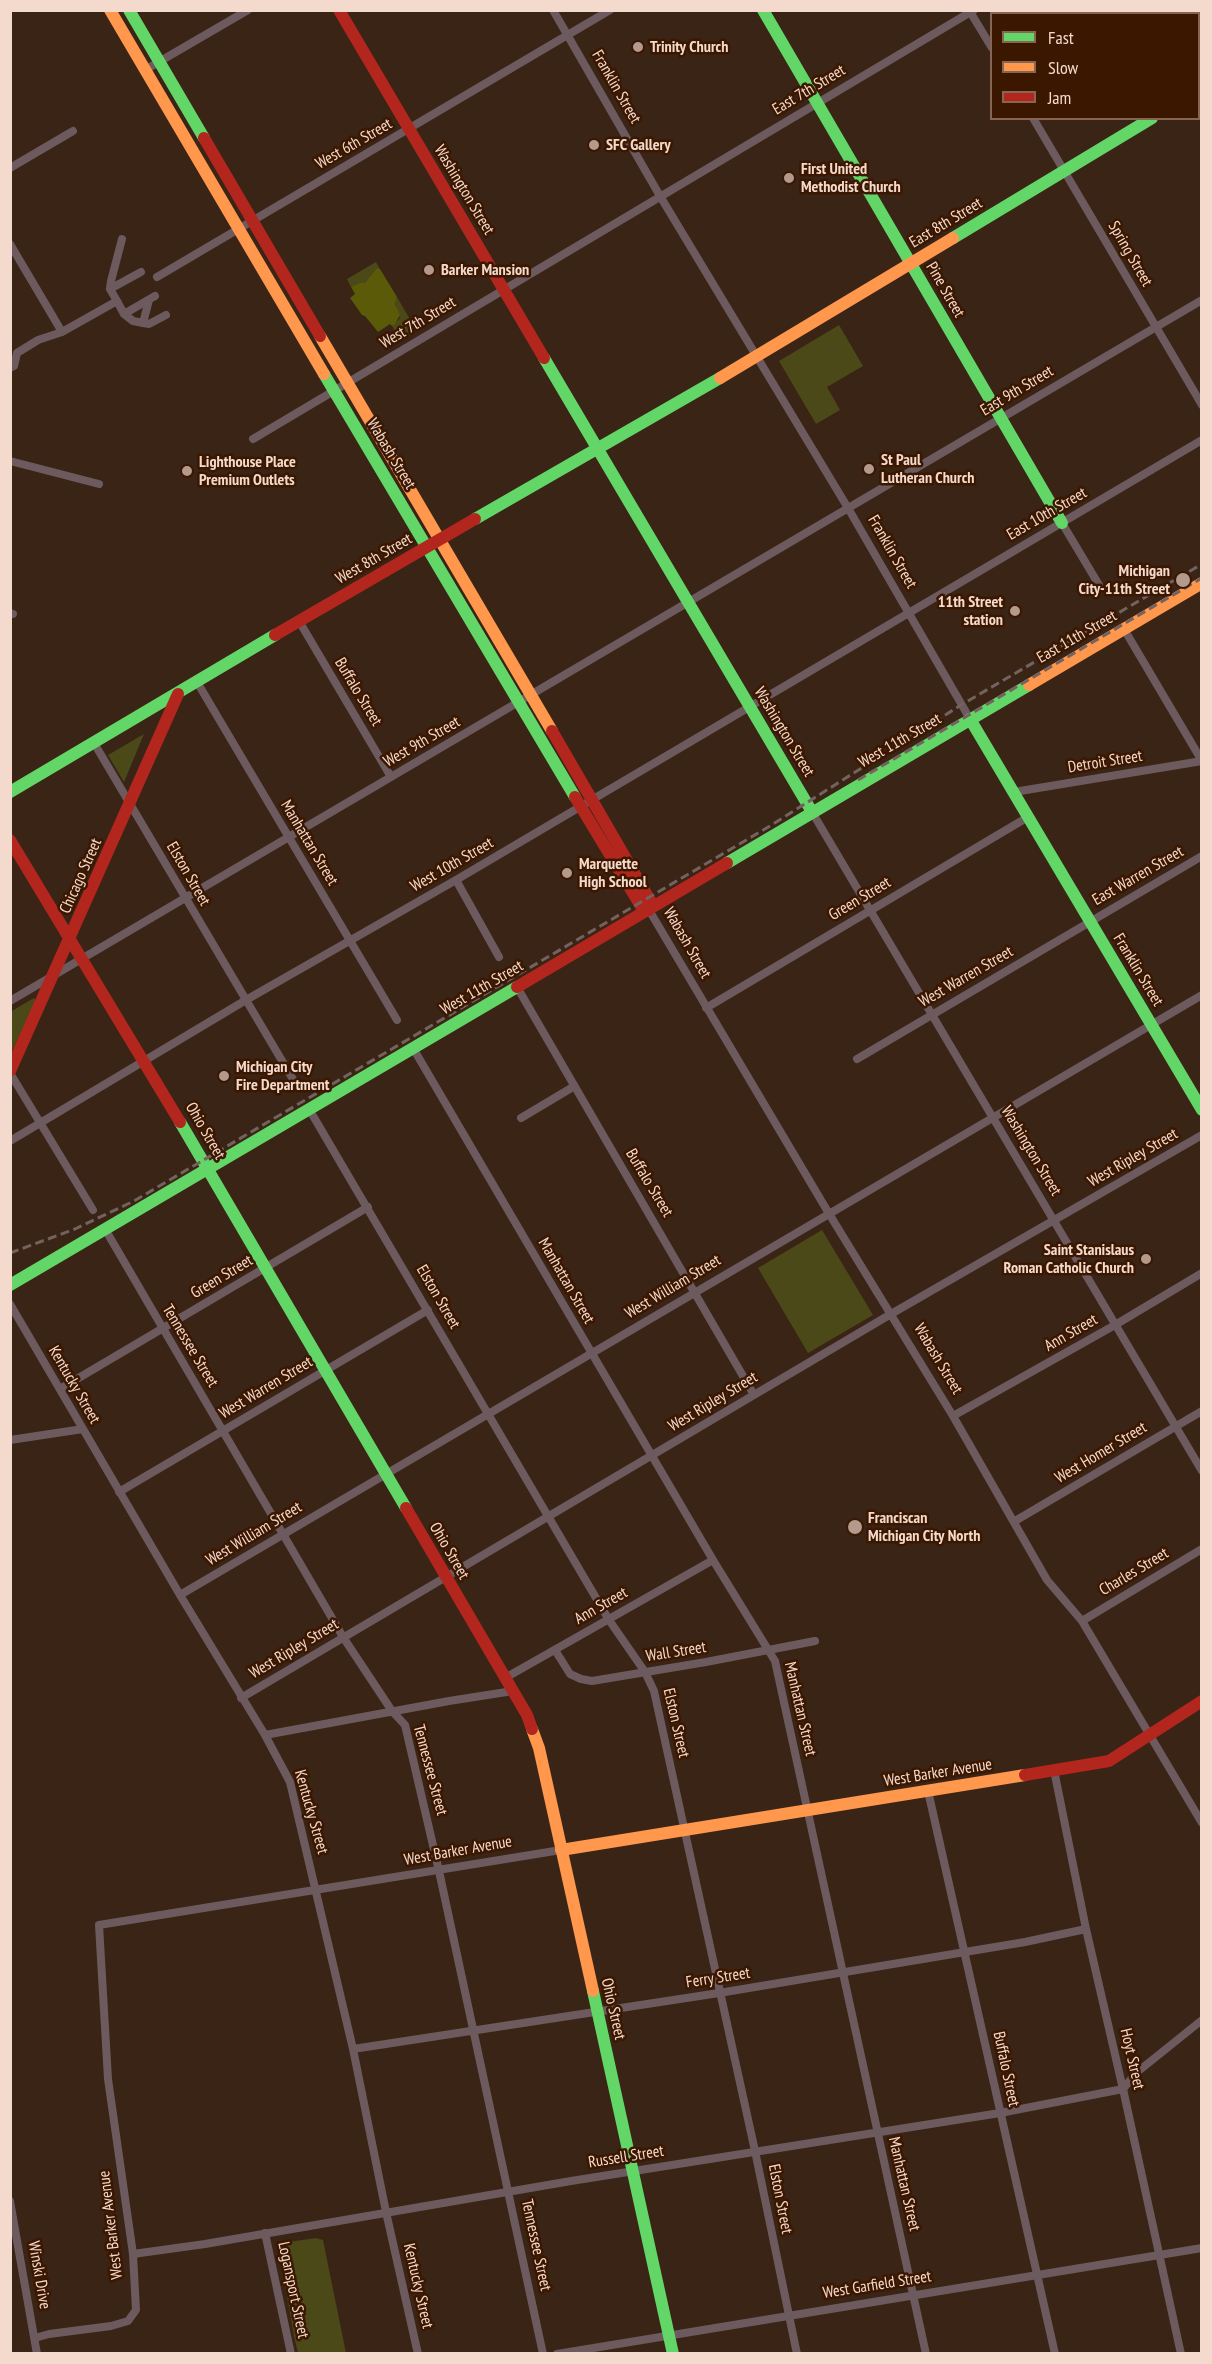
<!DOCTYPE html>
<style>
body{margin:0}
#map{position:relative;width:1212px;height:2364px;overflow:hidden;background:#392416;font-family:"PT Sans Narrow",sans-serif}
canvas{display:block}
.frame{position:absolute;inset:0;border:12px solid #f4dacc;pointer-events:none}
.legend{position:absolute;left:990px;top:12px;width:210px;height:108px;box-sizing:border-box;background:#3c1700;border:2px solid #866552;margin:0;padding:8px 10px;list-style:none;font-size:18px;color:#f4dacc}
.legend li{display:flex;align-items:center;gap:12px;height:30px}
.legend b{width:30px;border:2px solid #866552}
</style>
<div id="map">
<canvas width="1212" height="2364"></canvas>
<div class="frame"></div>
<ul class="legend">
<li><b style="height:8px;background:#63d668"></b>Fast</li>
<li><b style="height:8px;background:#ff974d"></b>Slow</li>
<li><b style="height:8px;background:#b3261e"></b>Jam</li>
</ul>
</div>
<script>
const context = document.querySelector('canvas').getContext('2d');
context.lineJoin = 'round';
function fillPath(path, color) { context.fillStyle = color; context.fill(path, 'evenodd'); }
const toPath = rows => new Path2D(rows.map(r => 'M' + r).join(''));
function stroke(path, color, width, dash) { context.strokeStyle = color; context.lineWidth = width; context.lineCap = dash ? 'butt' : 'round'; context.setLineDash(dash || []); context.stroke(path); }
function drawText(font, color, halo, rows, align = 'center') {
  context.font = font + ' "PT Sans Narrow",sans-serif'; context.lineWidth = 5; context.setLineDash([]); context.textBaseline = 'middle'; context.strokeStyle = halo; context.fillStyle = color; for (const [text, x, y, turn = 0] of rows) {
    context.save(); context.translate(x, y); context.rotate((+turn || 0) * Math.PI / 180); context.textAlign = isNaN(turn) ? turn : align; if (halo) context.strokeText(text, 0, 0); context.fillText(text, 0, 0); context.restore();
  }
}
fillPath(toPath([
 [376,262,380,269,376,269,365,284,351,287,347,279],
 [397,297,415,328,412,334,405,338,397,335,392,326,400,318,395,303],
 [839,325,863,366,827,387,840,410,816,424,779,361],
 [144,734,124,782,108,755],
 [34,998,36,1001,10,1055,10,1012],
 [822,1230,873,1315,808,1353,758,1268],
 [316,2238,323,2240,346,2353,298,2353,294,2336,279,2249,282,2243]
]), '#4b4918');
fillPath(toPath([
 [376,269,380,269,397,297,395,304,400,315,395,324,392,326,390,324,378,332,365,316,362,315,350,298,355,294,351,287,360,283,365,283]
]), '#5b5a08');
stroke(toPath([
 [553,10,660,196,848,508,970,719],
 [969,10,992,48],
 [1156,10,1157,14],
 [145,70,248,10],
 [1033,118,1202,405],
 [10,168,73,131],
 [10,244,62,332],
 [157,277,610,10],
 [110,289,141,272],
 [117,301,110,289,111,281,122,239],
 [124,314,155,296],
 [143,323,149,324,166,315],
 [10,368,14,366,17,353,38,340,62,332,117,301,124,314,133,321,143,323,149,300],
 [253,439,974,10],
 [10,461,99,484],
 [1062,523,1099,585],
 [10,613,13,614],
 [299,621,391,777],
 [1124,629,1202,761],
 [197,682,397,1020],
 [94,743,294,1081],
 [1014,792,1202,761],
 [812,812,1202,1471],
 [456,880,499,957],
 [649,910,828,1212,953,1416,1047,1580,1082,1621,1202,1823],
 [517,987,754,1395],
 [10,1001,1202,300],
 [706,1008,1028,817],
 [413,1048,713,1560,775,1661,926,2354],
 [857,1059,1202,856],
 [10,1073,93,1210],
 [309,1109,609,1620,645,1672,654,1691,755,2151,797,2354],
 [521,1118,573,1087],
 [10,1141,246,1000,456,880,1202,440],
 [105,1229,343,1637,392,1711,405,1725,439,1871,543,2354],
 [10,1304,180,1595,265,1735,290,1782,353,2049,386,2212,418,2354],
 [60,1389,368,1207],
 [953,1416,1115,1325,1202,1273],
 [10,1440,83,1429],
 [119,1492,428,1310],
 [1015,1521,1202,1411],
 [180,1595,1202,995],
 [1082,1621,1202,1549],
 [555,1650,570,1674,581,1679,592,1681,706,1662,815,1641],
 [505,1678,713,1560],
 [241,1698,891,1314,1202,1135],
 [265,1735,449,1701,513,1691],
 [1054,1770,1086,1929,1123,2089,1181,2354],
 [928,1791,1055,2354],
 [353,2049,719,1993,1025,1942,1086,1929],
 [10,2201,37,2354],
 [265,2233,291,2354],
 [133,2254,205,2244,571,2181,1000,2113,1123,2089,1136,2073,1202,2020],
 [35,2338,49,2334,111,2326,128,2321,136,2310,133,2254,108,2079,99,1925,561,1850],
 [557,2354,1202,2248]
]), '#6c5a5e', 8);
stroke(toPath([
 [129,10,204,138],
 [763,10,1062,523],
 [953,238,1152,118],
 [544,358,812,812],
 [324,374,575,797],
 [475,519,720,378],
 [970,719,1202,1110],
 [10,792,275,635],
 [727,863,1029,685],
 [180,1122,406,1508],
 [10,1285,517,987],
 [593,1991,673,2354]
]), '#63d668', 12);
stroke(toPath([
 [110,10,324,374],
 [1198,90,1202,89],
 [320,336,552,731],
 [720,378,953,238],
 [1029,685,1202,583],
 [532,1729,539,1748,593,1991],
 [561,1850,1025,1775]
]), '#ff974d', 12);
stroke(toPath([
 [339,10,544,358],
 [204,138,320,336],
 [275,635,475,519],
 [552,731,651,902,649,910,642,908,575,797],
 [10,840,180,1122],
 [517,987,727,863],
 [10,1071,178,694],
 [406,1508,527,1715,532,1729],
 [1025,1775,1109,1761,1202,1701]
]), '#b3261e', 12);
stroke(toPath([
 [858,780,1202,578],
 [10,1253,75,1229,134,1201,770,826,961,705,1202,564]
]), '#74625e', 3, [9, 4.5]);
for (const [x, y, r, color] of [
 [638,47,6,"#b39a8c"],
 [594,145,6,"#b39a8c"],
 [789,178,6,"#b39a8c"],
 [429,270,6,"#b39a8c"],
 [869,469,6,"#b39a8c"],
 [187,471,6,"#b39a8c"],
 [1183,580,8,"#b39a8c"],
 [1015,611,6,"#b39a8c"],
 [567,873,6,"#b39a8c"],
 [224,1076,6,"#b39a8c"],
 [1146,1259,6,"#b39a8c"],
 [855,1527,8,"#b39a8c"]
]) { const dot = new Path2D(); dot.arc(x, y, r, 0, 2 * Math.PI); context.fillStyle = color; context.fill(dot); stroke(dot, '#3c1700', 2); }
drawText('bold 16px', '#f4dacc', '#3c1700', [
 ["Trinity Church",650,47],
 ["SFC Gallery",606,145],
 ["First United",801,169],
 ["Methodist Church",801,187],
 ["Barker Mansion",441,270],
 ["St Paul",881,460],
 ["Lutheran Church",881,478],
 ["Lighthouse Place",199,462],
 ["Premium Outlets",199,480],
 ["Michigan",1170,571,"right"],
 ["City-11th Street",1170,589,"right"],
 ["11th Street",1003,602,"right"],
 ["station",1003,620,"right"],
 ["Marquette",579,864],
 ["High School",579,882],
 ["Michigan City",236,1067],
 ["Fire Department",236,1085],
 ["Saint Stanislaus",1134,1250,"right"],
 ["Roman Catholic Church",1134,1268,"right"],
 ["Franciscan",868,1518],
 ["Michigan City North",868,1536]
], 'left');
drawText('16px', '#f4dacc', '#3c1700', [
 ["Franklin Street",616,87,60],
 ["East 7th Street",809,90,-31],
 ["West 6th Street",354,144,-30],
 ["Washington Street",464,190,59],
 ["East 8th Street",946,223,-31],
 ["Spring Street",1130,254,60],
 ["Pine Street",945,290,60],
 ["West 7th Street",418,323,-31],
 ["East 9th Street",1017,391,-31],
 ["Wabash Street",391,454,59],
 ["East 10th Street",1047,514,-30],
 ["Franklin Street",892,552,60],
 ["West 8th Street",374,559,-30],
 ["East 11th Street",1077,637,-30],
 ["Buffalo Street",358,692,59],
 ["Washington Street",784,732,59],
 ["West 11th Street",900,741,-30],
 ["West 9th Street",422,742,-30],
 ["Detroit Street",1105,762,-9],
 ["Manhattan Street",309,843,59],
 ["West 10th Street",452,865,-30],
 ["Elston Street",188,874,60],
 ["Chicago Street",81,876,-66],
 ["East Warren Street",1138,876,-30],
 ["Green Street",860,899,-31],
 ["Wabash Street",687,943,60],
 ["Franklin Street",1138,970,59],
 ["West Warren Street",966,977,-30],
 ["West 11th Street",482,988,-30],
 ["Ohio Street",205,1131,60],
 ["Washington Street",1031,1151,59],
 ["West Ripley Street",1133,1158,-30],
 ["Buffalo Street",649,1183,59],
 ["Green Street",222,1277,-31],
 ["Manhattan Street",566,1281,60],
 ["West William Street",673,1287,-31],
 ["Elston Street",438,1297,60],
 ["Ann Street",1071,1333,-30],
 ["Tennessee Street",190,1346,59],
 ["Wabash Street",938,1359,59],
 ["Kentucky Street",74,1385,60],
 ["West Warren Street",266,1388,-31],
 ["West Ripley Street",713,1402,-31],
 ["West Homer Street",1101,1453,-31],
 ["West William Street",254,1534,-31],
 ["Ohio Street",449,1551,60],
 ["Charles Street",1134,1572,-31],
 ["Ann Street",601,1606,-30],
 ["West Ripley Street",294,1649,-31],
 ["Wall Street",676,1652,-9],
 ["Manhattan Street",800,1709,77],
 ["Elston Street",676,1723,77],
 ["Tennessee Street",430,1770,75],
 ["West Barker Avenue",938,1773,-9],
 ["Kentucky Street",311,1812,74],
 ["West Barker Avenue",458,1851,-10],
 ["Ferry Street",718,1978,-9],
 ["Ohio Street",613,2009,77],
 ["Hoyt Street",1132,2059,77],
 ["Buffalo Street",1006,2069,78],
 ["Russell Street",626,2157,-9],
 ["Manhattan Street",904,2184,77],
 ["Elston Street",780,2199,79],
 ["West Barker Avenue",111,2225,-97],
 ["Tennessee Street",536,2245,78],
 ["Winski Drive",39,2275,80],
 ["West Garfield Street",877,2285,-9],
 ["Kentucky Street",418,2286,77],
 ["Logansport Street",293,2290,78]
]);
</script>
